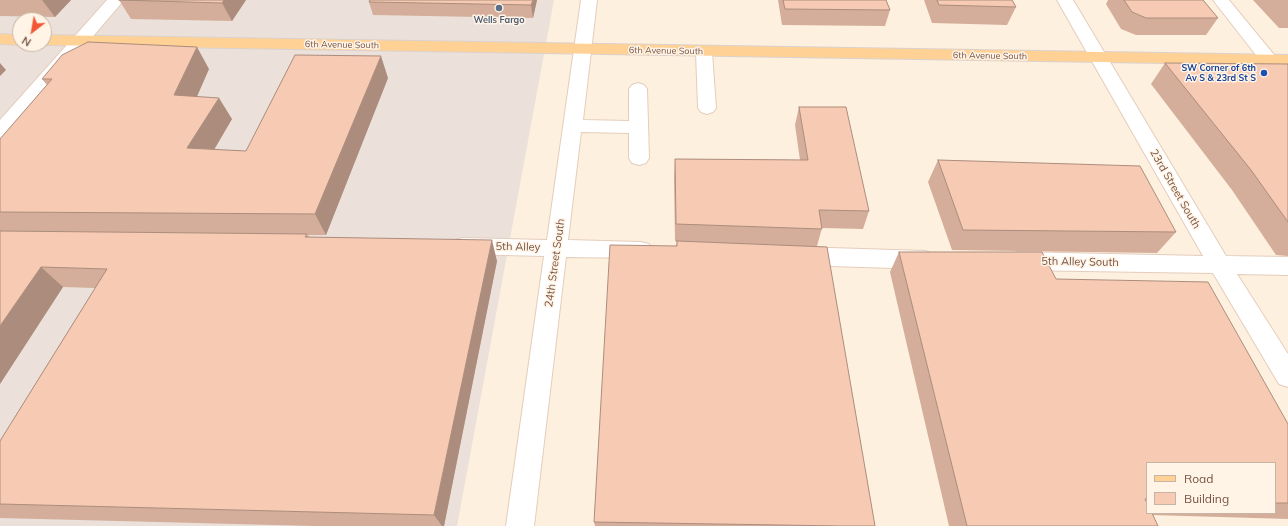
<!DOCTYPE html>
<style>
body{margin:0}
#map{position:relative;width:1288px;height:526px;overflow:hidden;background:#fef0de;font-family:Mulish,sans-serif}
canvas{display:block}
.legend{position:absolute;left:1146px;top:462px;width:130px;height:52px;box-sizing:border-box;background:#fff4e6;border:1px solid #c8b4a5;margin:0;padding:5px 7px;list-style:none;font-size:12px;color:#765344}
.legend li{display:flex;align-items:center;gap:8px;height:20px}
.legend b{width:20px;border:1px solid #c8b4a5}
.north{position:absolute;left:12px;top:12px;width:40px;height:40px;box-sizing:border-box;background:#fff4e6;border:1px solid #c8b4a5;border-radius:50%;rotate:211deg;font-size:11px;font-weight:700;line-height:16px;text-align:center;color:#765344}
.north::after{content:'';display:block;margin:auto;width:14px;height:18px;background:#f35637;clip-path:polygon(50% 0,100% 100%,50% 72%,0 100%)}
</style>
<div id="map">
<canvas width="1288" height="526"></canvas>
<ul class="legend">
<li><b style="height:5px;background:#ffd194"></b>Road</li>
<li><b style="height:11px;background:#f6cab3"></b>Building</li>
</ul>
<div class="north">N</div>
</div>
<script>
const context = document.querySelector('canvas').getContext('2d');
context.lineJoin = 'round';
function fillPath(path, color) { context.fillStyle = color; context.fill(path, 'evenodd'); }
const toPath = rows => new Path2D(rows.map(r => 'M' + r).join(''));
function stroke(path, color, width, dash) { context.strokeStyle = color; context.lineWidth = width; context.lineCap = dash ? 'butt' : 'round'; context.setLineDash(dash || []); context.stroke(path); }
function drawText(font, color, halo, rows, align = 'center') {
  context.font = font + ' Mulish,sans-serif'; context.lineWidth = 3; context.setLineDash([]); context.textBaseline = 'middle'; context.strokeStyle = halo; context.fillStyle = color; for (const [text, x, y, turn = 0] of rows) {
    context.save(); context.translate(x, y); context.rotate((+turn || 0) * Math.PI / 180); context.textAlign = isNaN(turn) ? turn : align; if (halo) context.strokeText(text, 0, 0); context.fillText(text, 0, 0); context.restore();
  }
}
fillPath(toPath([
 [0,0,554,0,457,526,0,526],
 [20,20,44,20,44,44,20,44]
]), '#ebe1da');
const minor = toPath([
 [107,0,124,0,7,137,0,138,0,120,107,0],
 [581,0,597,0,583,120,629,121,629,89,632,85,638,83,644,85,647,89,649,158,646,163,639,165,632,163,629,158,629,133,581,132,568,240,641,242,649,244,652,250,649,256,641,258,566,257,534,526,506,526,544,256,463,254,455,252,452,246,455,240,463,238,547,240,581,0],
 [1057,0,1073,0,1226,256,1288,257,1288,275,1237,274,1288,354,1288,387,1279,384,1213,273,1017,270,1009,267,1006,261,1009,255,1017,252,1203,256,1057,0],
 [1213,0,1229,0,1275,56,1278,60,1275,64,1269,65,1263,64,1213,0],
 [704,47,710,48,712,52,716,108,713,112,707,114,701,112,698,108,696,52,698,48,704,47],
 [799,247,925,251,933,254,936,260,933,266,925,269,799,265,791,262,788,256,791,250,799,247]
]);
const major = toPath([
 [0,34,20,35,20,44,24,44,20,45,0,44,0,34],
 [44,35,1288,55,1288,65,44,45,40,44,44,44,44,35]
]);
stroke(minor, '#e4cdbc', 2);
stroke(major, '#dbd2ce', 2);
fillPath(minor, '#fff');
fillPath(major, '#ffd194');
fillPath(toPath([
 [0,0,71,0,55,17,0,16],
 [119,0,246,0,232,21,131,19],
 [370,0,537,0,533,18,373,15,369,2],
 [778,0,886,0,890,10,885,26,782,25],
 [924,0,1012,0,1016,7,1007,25,932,23],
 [1108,0,1203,0,1218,18,1206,35,1136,35,1121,29,1106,4],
 [1253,0,1288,0,1288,28,1279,28],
 [1165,63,1288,64,1288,256,1276,255,1232,190,1151,84],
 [209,69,197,96,232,119,214,150,246,151,388,78,326,235,308,235,309,237,497,261,444,526,314,526,0,518,0,441,95,288,63,287,0,384,0,139,47,85,42,79],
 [799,107,869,211,863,229,822,228,817,246,875,526,595,526,594,522,676,246,677,242,675,241,674,177,675,159,800,160,795,125],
 [938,160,1176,232,1157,253,952,250,928,182],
 [899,252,1056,279,1288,424,1288,519,1152,515,1158,526,949,526,890,272],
 [1147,463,1275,463,1275,513,1147,513]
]), '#d4ae9a');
fillPath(toPath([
 [42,0,71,0,55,17],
 [224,0,246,0,232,21,222,3],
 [533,0,537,0,533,18,531,5],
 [197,47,209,69,188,117,174,95],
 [381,56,388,78,326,235,315,214],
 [0,63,6,70,0,76],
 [219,98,232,119,202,170,187,148],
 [492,240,497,261,444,526,442,526,434,515],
 [41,267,63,287,0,384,0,326]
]), '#ac8d7d');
const building = toPath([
 [119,0,224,0,222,3,119,0],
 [370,0,533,0,531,5,369,2,370,0],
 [783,0,886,0,890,10,785,9,783,0],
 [937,0,1012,0,1016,7,939,5,937,0],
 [1124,0,1203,0,1218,18,1146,18,1132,12,1124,0],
 [88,42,197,47,174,95,219,98,187,148,246,151,295,55,381,56,315,214,0,212,0,139,52,79,42,79,62,55,88,42],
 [1165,63,1288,64,1288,222,1251,170,1165,63],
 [799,107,846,107,869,211,819,210,822,229,676,224,675,159,808,160,799,107],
 [938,160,1140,166,1176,232,963,230,938,160],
 [0,231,307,234,305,237,492,240,434,515,0,504,0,441,107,269,41,267,0,326,0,231],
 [677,241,827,247,875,526,841,526,594,522,610,245,677,246,677,241],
 [899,252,1042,252,1056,279,1208,282,1288,424,1288,503,1275,503,1275,463,1147,463,1147,499,1145,499,1147,503,1147,513,1152,513,1158,526,967,526,899,252]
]);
fillPath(building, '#f6cab3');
stroke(building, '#ac8d7d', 1);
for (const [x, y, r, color] of [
 [499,8,4,"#5c6f8a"],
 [1264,73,4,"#1a4fb4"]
]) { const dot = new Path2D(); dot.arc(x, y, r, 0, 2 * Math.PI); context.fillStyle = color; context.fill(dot); stroke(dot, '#fff4e6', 1.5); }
drawText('bold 9px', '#4e5e75', '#fff4e6', [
 ["Wells Fargo",499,20]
]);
drawText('9px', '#765344', '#fff4e6', [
 ["6th Avenue South",342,45,1],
 ["6th Avenue South",666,51,1],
 ["6th Avenue South",990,56,1]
]);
drawText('bold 9px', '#164399', '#fff4e6', [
 ["SW Corner of 6th",1256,68],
 ["Av S & 23rd St S",1256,78]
], 'right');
drawText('11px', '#765344', '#fff4e6', [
 ["23rd Street South",1175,189,60],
 ["5th Alley",518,247,1],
 ["5th Alley South",1080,262,1],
 ["24th Street South",555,263,-82]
]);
</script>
